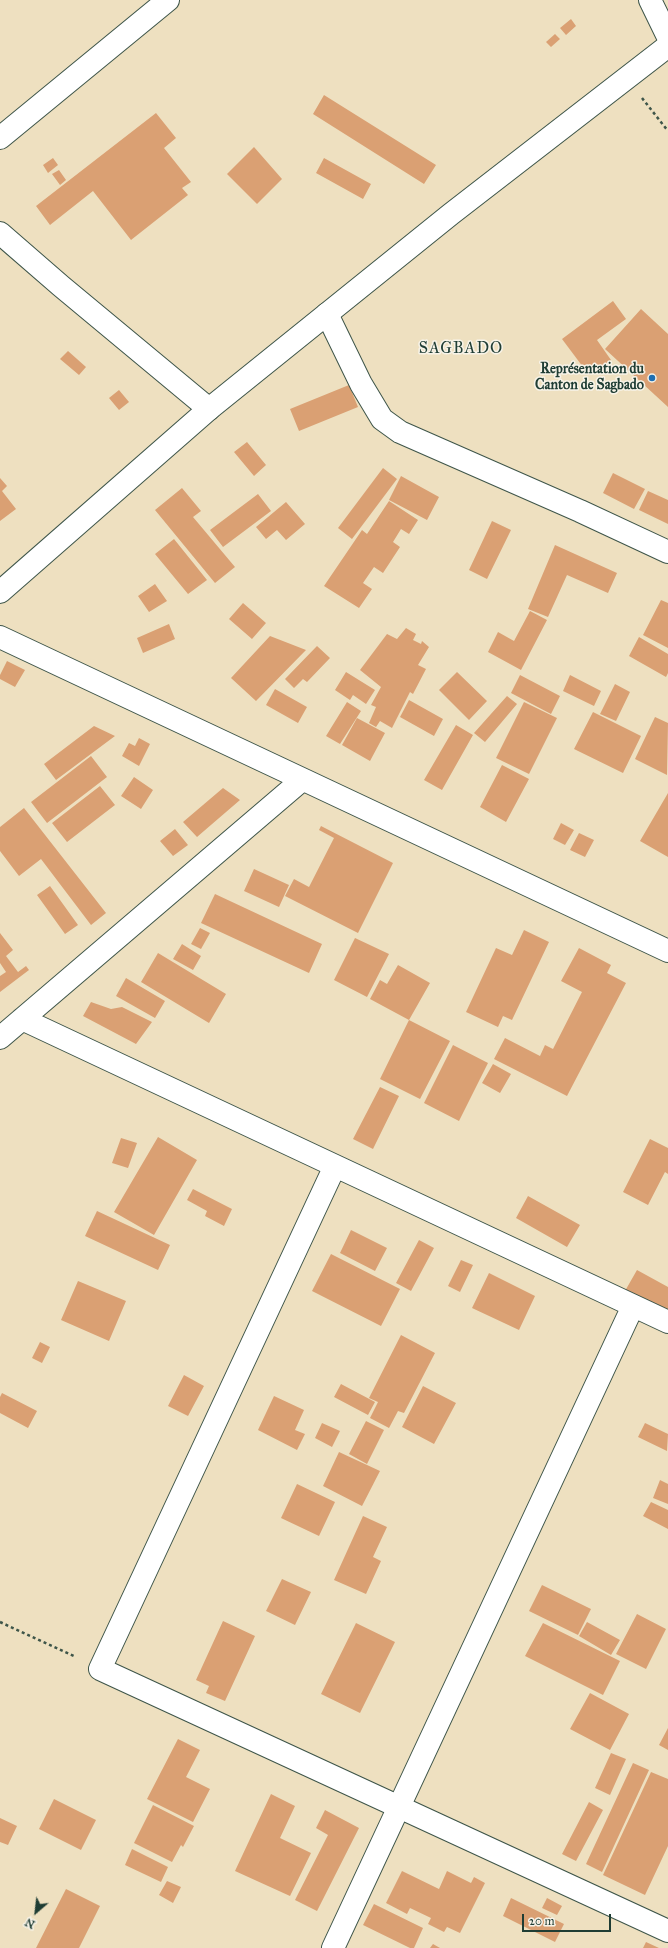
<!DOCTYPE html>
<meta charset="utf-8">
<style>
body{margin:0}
#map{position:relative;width:668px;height:1948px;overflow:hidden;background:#eee0c0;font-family:"IM FELL Great Primer",serif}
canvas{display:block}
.north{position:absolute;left:16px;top:1892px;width:40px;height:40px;-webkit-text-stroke:3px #f7f3e8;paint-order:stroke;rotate:208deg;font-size:11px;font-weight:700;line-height:16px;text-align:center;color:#1f3d34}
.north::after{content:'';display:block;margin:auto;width:14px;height:18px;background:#1f3d34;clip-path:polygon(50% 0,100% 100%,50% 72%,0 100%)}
.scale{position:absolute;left:522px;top:1914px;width:89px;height:18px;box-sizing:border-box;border:2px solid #1f3d34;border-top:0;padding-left:5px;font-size:12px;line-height:14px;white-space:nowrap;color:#1f3d34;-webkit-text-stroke:3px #f7f3e8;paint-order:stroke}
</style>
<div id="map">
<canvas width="668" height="1948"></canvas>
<div class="north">N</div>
<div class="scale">20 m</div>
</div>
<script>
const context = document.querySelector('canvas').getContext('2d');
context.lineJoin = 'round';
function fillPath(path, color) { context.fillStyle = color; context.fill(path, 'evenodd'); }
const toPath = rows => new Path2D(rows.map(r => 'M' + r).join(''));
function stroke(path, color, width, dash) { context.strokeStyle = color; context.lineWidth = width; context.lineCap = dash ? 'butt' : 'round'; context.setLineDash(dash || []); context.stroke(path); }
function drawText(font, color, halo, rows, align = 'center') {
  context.font = font + ' "IM FELL Great Primer",serif'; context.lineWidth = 3; context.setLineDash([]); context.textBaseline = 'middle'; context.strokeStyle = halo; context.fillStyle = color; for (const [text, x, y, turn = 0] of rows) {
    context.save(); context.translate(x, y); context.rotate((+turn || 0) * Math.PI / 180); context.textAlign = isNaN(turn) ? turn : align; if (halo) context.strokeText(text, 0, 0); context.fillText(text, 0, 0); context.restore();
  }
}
fillPath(toPath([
 [571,19,576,26,566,35,560,28],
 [555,34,560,39,551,47,546,42],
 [324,95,436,165,424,184,313,114],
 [156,113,176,138,164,148,191,182,182,188,188,195,131,240,93,191,50,225,36,206],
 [254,147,282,179,257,204,227,174],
 [53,158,58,165,48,173,43,165],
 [324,158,371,184,363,199,316,173],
 [59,170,66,180,60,185,52,174],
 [613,301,626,319,597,340,611,360,589,375,562,339],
 [641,309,668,334,668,407,605,349],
 [68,351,86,367,79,375,60,359],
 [349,385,358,407,299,431,290,409],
 [119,390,129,402,119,410,109,398],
 [247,442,266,465,254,476,234,452],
 [383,468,397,479,352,539,338,528],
 [613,473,645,489,634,509,603,493],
 [401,476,439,497,427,520,389,500],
 [0,478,7,486,2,491,16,509,0,521],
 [182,488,201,511,193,517,235,567,215,583,155,510],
 [648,491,668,500,668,524,639,510],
 [258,494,271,511,223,547,210,530],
 [389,501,418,520,409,534,401,529,393,542,400,547,383,573,374,567,363,583,372,589,359,608,324,586,362,530,367,534],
 [286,502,305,524,286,540,277,530,266,539,256,527],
 [492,521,511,530,487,579,469,570],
 [174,539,207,580,188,594,155,554],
 [555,545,617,573,608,593,567,575,548,617,528,609],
 [155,584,167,601,149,612,138,596],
 [661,600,668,603,668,648,643,635],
 [243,603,266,623,252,639,229,619],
 [530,611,547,620,521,670,488,652,498,632,514,641],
 [169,624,175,639,143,653,137,638],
 [406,628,416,634,413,640,421,644,422,641,429,647,418,665,426,669,413,694,410,692,392,728,380,721,376,727,369,723,376,707,371,705,381,687,360,670,387,634,397,639],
 [270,636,306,650,256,701,231,678],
 [639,637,668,654,668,673,666,677,629,656],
 [317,646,330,658,307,682,303,679,294,688,285,679],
 [7,661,25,670,15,687,0,679,0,675],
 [346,672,375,690,366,704,353,695,350,700,335,690],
 [457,672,487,701,469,720,439,690],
 [520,675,560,696,551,714,511,693],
 [570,675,601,691,594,706,563,691],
 [615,684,630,692,616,721,600,714],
 [275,689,307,707,298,723,266,705],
 [507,696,517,704,485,742,474,733],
 [409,700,443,719,434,736,400,717],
 [347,702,361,711,340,744,326,736],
 [524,702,557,718,529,774,496,758],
 [593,712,641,736,623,773,574,749],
 [655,717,668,723,667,775,635,759],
 [357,718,385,733,370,761,342,745],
 [456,725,473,735,442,790,424,780],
 [94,726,115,736,56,780,44,764],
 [139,738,150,744,139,766,122,756,129,743,135,746],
 [91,756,107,777,47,823,31,802],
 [502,765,529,779,506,822,480,807],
 [134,777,153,790,141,809,121,796],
 [100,786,115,805,67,842,52,823],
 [223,788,240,800,197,837,183,822],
 [668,793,668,857,640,841],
 [24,808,106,913,91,925,41,859,19,876,0,851,0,827],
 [561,823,574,830,565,845,553,839],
 [321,826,393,863,358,933,285,896,294,879,309,887,334,838,319,830],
 [175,829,188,845,173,856,160,841],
 [579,833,594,840,585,857,570,850],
 [254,869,289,885,279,907,244,891],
 [50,886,78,925,65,934,37,895],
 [215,894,322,944,309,973,201,923],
 [200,928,210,933,201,949,191,944],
 [524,930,549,942,512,1020,503,1016,498,1027,466,1012,496,948,512,955],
 [0,933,13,950,6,956,18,972,26,966,29,970,0,992,0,976,6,972,0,963],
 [355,938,389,954,367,997,334,980],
 [182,944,201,956,193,970,173,959],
 [579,948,611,965,607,973,626,983,567,1096,494,1059,505,1038,540,1056,545,1045,553,1049,582,992,561,981],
 [158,953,226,994,209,1023,141,982],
 [398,965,430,983,409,1020,450,1041,420,1099,380,1079,409,1020,370,999,380,980,387,984],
 [126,978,165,1001,155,1018,116,996],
 [91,1002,111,1009,122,1007,152,1022,136,1044,83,1016],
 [453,1045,488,1063,459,1121,424,1103],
 [493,1064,511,1074,500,1093,482,1083],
 [380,1087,399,1096,373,1149,353,1139],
 [158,1137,197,1160,154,1235,114,1212],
 [121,1138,137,1143,128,1168,112,1163],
 [650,1139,668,1148,668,1174,665,1172,648,1205,623,1192],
 [193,1189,232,1209,224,1226,205,1216,207,1211,187,1200],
 [528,1196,580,1225,567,1247,516,1218],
 [97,1211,170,1245,158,1270,85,1236],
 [351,1230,387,1248,375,1271,340,1253],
 [419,1240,434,1248,411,1291,396,1283],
 [331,1254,400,1289,381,1326,312,1291],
 [461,1260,473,1265,460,1292,448,1286],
 [637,1270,668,1287,668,1310,625,1291],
 [489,1273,535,1296,519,1330,472,1308],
 [78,1281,126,1301,109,1341,61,1320],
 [401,1335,435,1353,404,1413,398,1411,389,1428,370,1418,378,1402,369,1398],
 [40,1342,50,1347,42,1363,32,1358],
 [184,1375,204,1386,188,1416,168,1406],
 [341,1384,375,1402,368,1415,334,1397],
 [423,1386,456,1403,434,1444,402,1427],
 [2,1393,37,1411,28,1428,0,1413,0,1397],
 [274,1396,304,1410,295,1430,305,1434,297,1450,258,1430],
 [366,1421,384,1430,367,1464,349,1454],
 [322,1423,340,1431,332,1447,315,1438],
 [645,1423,668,1434,667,1451,638,1437],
 [339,1452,380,1471,362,1506,323,1486],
 [660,1480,668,1484,668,1504,653,1498],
 [297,1484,335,1502,319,1536,281,1518],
 [651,1502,668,1510,668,1529,643,1516],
 [363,1516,387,1527,373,1557,381,1561,366,1594,334,1580],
 [282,1579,311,1592,295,1625,266,1611],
 [542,1585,591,1609,578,1635,529,1611],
 [637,1614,666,1629,646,1669,616,1654],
 [223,1621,255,1636,225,1701,206,1693,209,1686,196,1680],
 [587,1622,620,1640,611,1655,579,1636],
 [356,1623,395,1642,360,1713,321,1694],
 [543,1623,620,1661,603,1695,525,1656],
 [590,1693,629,1714,610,1750,570,1729],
 [668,1728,668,1750,659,1745],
 [178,1739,200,1750,186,1777,210,1789,193,1822,147,1799],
 [611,1753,626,1759,610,1795,595,1788],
 [633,1763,649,1770,602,1872,586,1864],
 [651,1772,668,1779,668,1846,645,1895,603,1875],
 [271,1794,295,1806,280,1838,311,1853,290,1896,235,1871],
 [54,1799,96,1820,81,1850,39,1829],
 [589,1802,603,1810,576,1861,562,1854],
 [153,1805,194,1826,183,1847,181,1845,172,1862,134,1843],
 [325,1810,359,1828,317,1911,295,1900,328,1835,316,1828],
 [0,1818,17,1826,8,1845,0,1842],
 [132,1849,168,1867,161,1882,125,1865],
 [402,1871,439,1889,447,1871,471,1883,474,1877,485,1883,460,1933,447,1927,444,1932,428,1924,431,1918,410,1908,407,1914,386,1903],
 [167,1881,181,1887,173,1903,159,1895],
 [66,1889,100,1906,79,1948,36,1948],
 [511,1898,564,1924,555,1942,503,1916],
 [547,1898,562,1906,557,1915,542,1908],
 [374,1904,423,1928,414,1948,410,1948,363,1925],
 [646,1942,659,1948,643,1948],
 [433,1944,440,1948,430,1948]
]), '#daa073');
const minor = toPath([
 [650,0,668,37],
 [0,138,168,0],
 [0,233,61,286,209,409],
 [327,314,361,384,382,419,400,432,580,511,668,552],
 [0,637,668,951],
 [22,1019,668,1322],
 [0,1038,302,780],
 [335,1166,100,1669,668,1931],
 [333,1948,633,1306]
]);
const tertiary = toPath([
 [0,592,209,409,451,214,668,46]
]);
stroke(minor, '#3e5549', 24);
stroke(tertiary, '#3e5549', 24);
stroke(toPath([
 [642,98,668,131],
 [0,1622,76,1657]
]), '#3e5549', 2.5, [3, 3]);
stroke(minor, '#fff', 22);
stroke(tertiary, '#fff', 22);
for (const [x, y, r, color] of [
 [652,378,4,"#1f6fb2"]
]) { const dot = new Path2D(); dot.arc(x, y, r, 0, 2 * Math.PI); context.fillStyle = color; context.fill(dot); stroke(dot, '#f7f3e8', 1.5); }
drawText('bold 14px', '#1f3d34', '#f7f3e8', [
 ["Représentation du",644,370],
 ["Canton de Sagbado",644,386]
], 'right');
context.letterSpacing = '1px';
drawText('16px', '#1f3d34', '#f7f3e8', [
 ["SAGBADO",461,349]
]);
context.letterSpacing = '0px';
</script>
